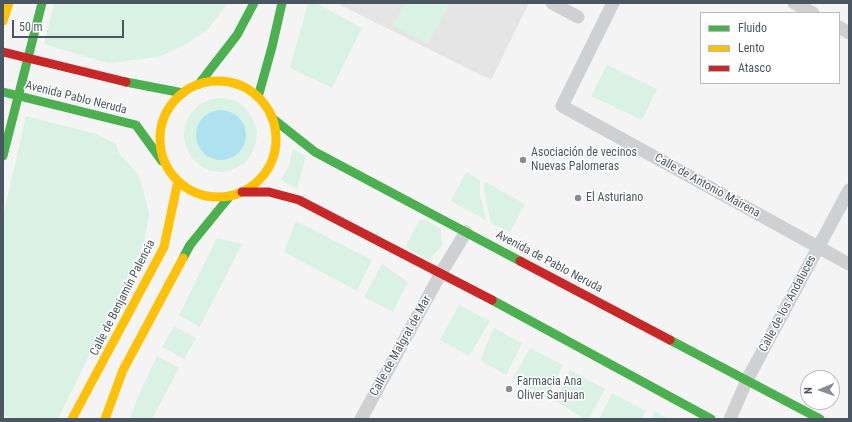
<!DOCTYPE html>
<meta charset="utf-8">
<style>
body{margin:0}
#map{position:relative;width:852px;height:422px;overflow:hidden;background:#f4f4f4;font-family:"Roboto Condensed",sans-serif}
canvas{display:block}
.frame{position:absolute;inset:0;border:4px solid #4a5661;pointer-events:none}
.legend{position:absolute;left:700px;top:12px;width:140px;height:72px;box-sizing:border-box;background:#fff;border:1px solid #b7bbc0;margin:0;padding:5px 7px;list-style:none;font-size:12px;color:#4a5661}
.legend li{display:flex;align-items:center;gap:8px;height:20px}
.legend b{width:20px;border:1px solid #b7bbc0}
.north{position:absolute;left:800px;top:370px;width:40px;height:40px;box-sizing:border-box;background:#fff;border:1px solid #b7bbc0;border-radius:50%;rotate:268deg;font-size:11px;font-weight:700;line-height:16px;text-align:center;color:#4a5661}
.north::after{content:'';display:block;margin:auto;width:14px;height:18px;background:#868d94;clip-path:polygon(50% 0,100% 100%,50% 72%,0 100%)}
.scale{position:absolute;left:12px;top:20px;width:112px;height:18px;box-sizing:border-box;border:2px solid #4a5661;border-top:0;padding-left:5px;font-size:12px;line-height:14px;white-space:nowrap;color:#4a5661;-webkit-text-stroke:3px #fff;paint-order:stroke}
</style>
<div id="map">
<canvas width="852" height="422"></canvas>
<div class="frame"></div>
<ul class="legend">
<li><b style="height:5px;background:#4caf50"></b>Fluido</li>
<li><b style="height:5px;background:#ffc107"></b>Lento</li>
<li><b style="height:5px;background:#c62828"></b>Atasco</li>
</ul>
<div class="north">N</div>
<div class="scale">50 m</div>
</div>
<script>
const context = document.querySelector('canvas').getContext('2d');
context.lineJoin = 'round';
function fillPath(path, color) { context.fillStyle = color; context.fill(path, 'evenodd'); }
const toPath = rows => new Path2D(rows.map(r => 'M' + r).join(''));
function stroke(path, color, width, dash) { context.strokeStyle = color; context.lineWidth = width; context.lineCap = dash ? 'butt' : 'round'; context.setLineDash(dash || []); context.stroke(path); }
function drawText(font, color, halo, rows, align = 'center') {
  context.font = font + ' "Roboto Condensed",sans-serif'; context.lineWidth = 3; context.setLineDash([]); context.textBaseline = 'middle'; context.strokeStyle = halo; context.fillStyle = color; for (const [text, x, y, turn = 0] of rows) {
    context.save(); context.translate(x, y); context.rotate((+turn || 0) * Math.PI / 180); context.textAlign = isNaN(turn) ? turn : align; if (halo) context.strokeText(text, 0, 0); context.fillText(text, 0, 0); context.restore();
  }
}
fillPath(toPath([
 [336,3,529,3,491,80]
]), '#e6e5e6');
fillPath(toPath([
 [54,3,228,3,208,29,185,45,158,57,109,63,87,57,44,44],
 [308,3,316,3,362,28,332,88,290,68],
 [405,3,450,3,428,44,393,25],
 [607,65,657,89,642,120,591,96],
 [224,98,236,101,246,109,253,119,257,131,256,142,252,153,245,163,234,169,223,172,211,171,200,166,192,158,186,147,184,136,185,124,191,113,200,104,212,99],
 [221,110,229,111,236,115,242,121,245,129,246,137,244,145,240,152,233,157,203,152,199,145,197,137],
 [26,116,97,134,116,144,118,152,138,174,144,193,149,213,144,243,58,419,11,419,3,414,3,217],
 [293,149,306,156,297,189,281,180,289,166],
 [466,172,480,180,480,194,486,220,451,201],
 [486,182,525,204,510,232,491,223,483,186],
 [424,219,441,229,442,246,429,260,405,247,419,221],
 [296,221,372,260,357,291,284,252],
 [217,238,242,244,200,327,179,315],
 [382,264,408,282,393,312,364,297],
 [459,305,490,321,469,356,440,340],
 [174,326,196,338,184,359,162,347],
 [494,328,522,343,506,375,480,360],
 [530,348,563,365,547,398,513,378],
 [157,356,179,368,152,419,130,419,137,399],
 [570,370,605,389,589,419,585,419,555,401],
 [612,393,646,411,641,419,599,419],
 [655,411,668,419,651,419]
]), '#d9f2e3');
fillPath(toPath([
 '196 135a25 25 0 1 1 50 0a25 25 0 1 1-50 0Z'
]), '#aee2f0');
stroke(toPath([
 [552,3,578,17],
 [613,3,562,106,849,264],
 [794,3,813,13],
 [839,27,849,33],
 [361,419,441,273,466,232],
 [730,419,747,380,849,190]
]), '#ced0d2', 13);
stroke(toPath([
 [126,82,183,93],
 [199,84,237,35,254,3],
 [3,92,136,125,162,161],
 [258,97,272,47,282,3],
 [272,118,315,152,520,261],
 [3,156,42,3],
 [183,258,190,245,230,196],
 [492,300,711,419],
 [670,340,820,419]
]), '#4caf50', 9);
stroke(toPath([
 [3,21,9,3],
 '160 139a58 58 0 1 1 116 0a58 58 0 1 1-116 0Z',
 [72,419,164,247,178,181],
 [105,419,123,370,183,258]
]), '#ffc107', 9);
stroke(toPath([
 [3,52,126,82],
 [242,192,269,192,299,200,492,300],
 [520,261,670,340]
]), '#c62828', 9);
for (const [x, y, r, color] of [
 [523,160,4,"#868d94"],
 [578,198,4,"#868d94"],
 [509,389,4,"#868d94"]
]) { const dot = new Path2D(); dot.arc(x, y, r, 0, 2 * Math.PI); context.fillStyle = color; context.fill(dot); stroke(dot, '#fff', 1.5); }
drawText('12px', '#4a5661', '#fff', [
 ["Avenida Pablo Neruda",76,98,14],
 ["Calle de Antonio Mairena",707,186,29],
 ["Avenida de Pablo Neruda",549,262,28],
 ["Calle de Benjamín Palencia",123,298,-63],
 ["Calle de los Andaluces",788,304,-62],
 ["Calle de Malgrat de Mar",401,346,-61]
]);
drawText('12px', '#4a5661', '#fff', [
 ["Asociación de vecinos",531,153],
 ["Nuevas Palomeras",531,167],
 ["El Asturiano",586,198],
 ["Farmacia Ana",517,382],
 ["Oliver Sanjuan",517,396]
], 'left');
</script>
